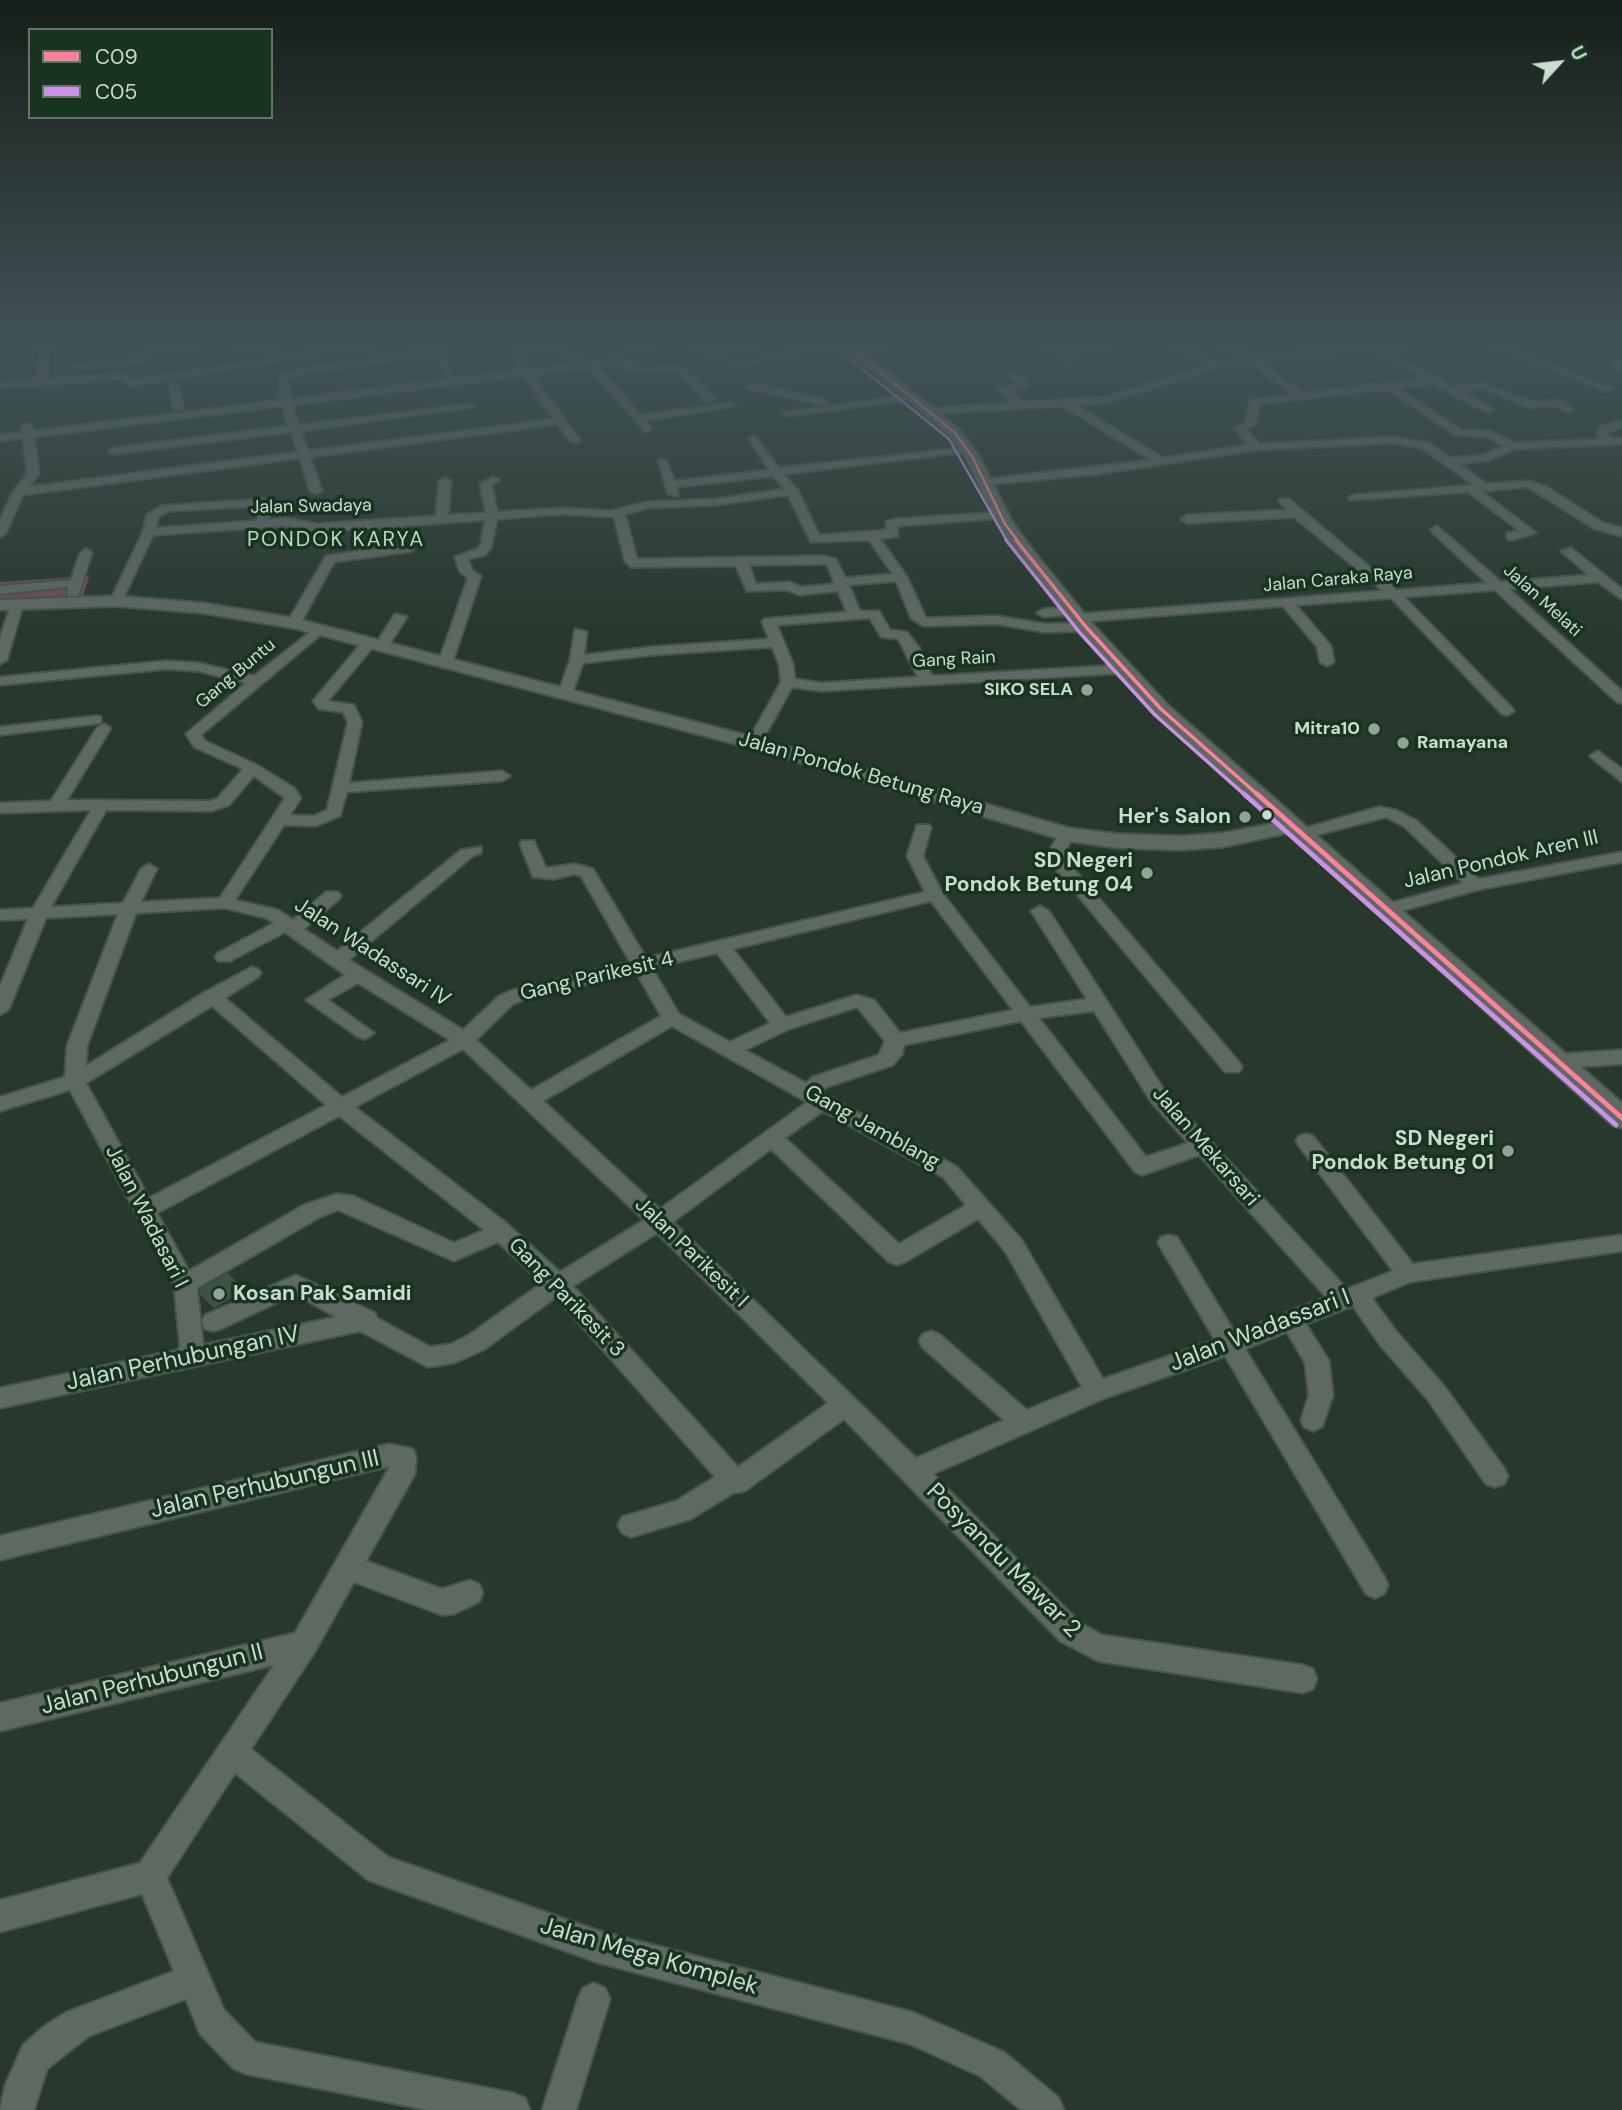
<!DOCTYPE html>
<style>
body{margin:0}
#map{position:relative;width:1622px;height:2110px;overflow:hidden;background:#28382d;font-family:"DM Sans",sans-serif}
canvas{display:block}
.legend{position:absolute;left:28px;top:28px;width:245px;height:91px;box-sizing:border-box;background:#183421;border:2px solid #607767;margin:0;padding:9px 12px;list-style:none;font-size:21px;color:#cbdbcf}
.legend li{display:flex;align-items:center;gap:14px;height:35px}
.legend b{width:35px;border:2px solid #607767}
.north{position:absolute;left:1524px;top:28px;width:70px;height:70px;-webkit-text-stroke:5px #183421;paint-order:stroke;rotate:63deg;font-size:19px;font-weight:700;line-height:28px;text-align:center;color:#cbdbcf}
.north::after{content:'';display:block;margin:auto;width:24px;height:32px;background:#cbdbcf;clip-path:polygon(50% 0,100% 100%,50% 72%,0 100%)}
</style>
<div id="map">
<canvas width="1622" height="2110"></canvas>
<ul class="legend">
<li><b style="height:9px;background:#ff8098"></b>C09</li>
<li><b style="height:9px;background:#ce8fe9"></b>C05</li>
</ul>
<div class="north">U</div>
</div>
<script>
const context = document.querySelector('canvas').getContext('2d');
context.lineJoin = 'round';
function fillPath(path, color) { context.fillStyle = color; context.fill(path, 'evenodd'); }
const toPath = rows => new Path2D(rows.map(r => 'M' + r).join(''));
function stroke(path, color, width, dash) { context.strokeStyle = color; context.lineWidth = width; context.lineCap = dash ? 'butt' : 'round'; context.setLineDash(dash || []); context.stroke(path); }
function drawText(font, color, halo, rows, align = 'center') {
  context.font = font + ' "DM Sans",sans-serif'; context.lineWidth = 7; context.setLineDash([]); context.textBaseline = 'middle'; context.strokeStyle = halo; context.fillStyle = color; for (const [text, x, y, turn = 0] of rows) {
    context.save(); context.translate(x, y); context.rotate((+turn || 0) * Math.PI / 180); context.textAlign = isNaN(turn) ? turn : align; if (halo) context.strokeText(text, 0, 0); context.fillText(text, 0, 0); context.restore();
  }
}
fillPath(toPath([
 [89,576,83,597,0,603,0,582]
]), '#73495c');
stroke(toPath([
 [520,370,605,359,660,344],
 [283,400,466,377],
 [0,435,213,409]
]), '#6c324e', 3.5);
fillPath(toPath([
 [228,1273,245,1290,214,1308,200,1295,200,1289]
]), '#3e5346');
const minor = toPath([
 [40,344,50,344,47,379,123,373,133,380,359,344,381,344,131,386,121,379,0,388,0,382,37,379,40,344],
 [190,344,193,349,154,354,145,363,77,369,72,366,142,357,148,349,190,344],
 [265,344,285,344,236,355,231,352,265,344],
 [536,344,552,344,583,359,575,361,545,347,519,356,529,369,618,358,631,360,640,367,680,366,715,400,706,402,677,372,638,373,618,364,598,366,640,415,731,403,736,406,645,421,651,429,646,432,588,368,532,375,580,440,579,442,571,442,558,424,310,457,322,491,316,494,310,491,300,458,23,495,6,533,0,537,0,520,13,492,27,474,23,438,0,441,0,435,22,432,23,424,31,424,33,431,281,400,279,375,307,367,433,350,444,353,452,377,446,377,437,357,433,356,308,373,287,379,291,399,520,370,509,356,516,349,536,344],
 [523,376,554,419,308,451,301,431,475,407,470,404,299,425,292,405,523,376],
 [282,406,289,426,113,448,108,451,113,454,291,432,298,452,28,487,39,474,34,437,282,406],
 [687,344,698,344,710,352,750,346,755,349,708,358,687,344],
 [838,344,853,345,733,367,728,364,838,344],
 [877,344,892,344,857,356,852,353,877,344],
 [1038,344,1050,344,1063,352,1101,345,1106,348,1071,356,1077,361,1072,364,1038,344],
 [1169,344,1181,344,1217,362,1245,359,1222,349,1225,344,1257,358,1372,344,1408,344,1383,349,1452,387,1483,383,1533,402,1559,400,1573,409,1568,412,1553,405,1532,408,1482,389,1461,391,1492,408,1493,410,1488,413,1433,384,1398,388,1461,430,1490,431,1515,443,1600,439,1597,433,1601,426,1622,421,1622,427,1607,433,1611,438,1622,438,1622,444,1515,449,1489,460,1459,464,1487,484,1529,481,1547,487,1603,523,1622,528,1622,536,1595,529,1528,487,1481,491,1536,533,1511,540,1507,539,1507,533,1520,531,1468,492,1350,500,1348,498,1354,495,1474,485,1422,448,1392,443,1256,450,1097,474,983,485,979,484,979,480,1151,460,1063,406,931,414,926,411,931,408,1011,403,996,389,1017,384,1006,374,1011,371,1030,386,1009,391,1023,402,1106,397,1208,365,1169,344],
 [1371,350,1424,379,1302,393,1263,363,1371,350],
 [1253,364,1292,395,1250,400,1246,422,1234,428,1248,445,1163,458,1075,405,1107,403,1217,368,1253,364],
 [1387,389,1455,435,1488,437,1504,446,1483,455,1450,458,1429,443,1392,437,1259,444,1246,429,1256,424,1259,404,1387,389],
 [1488,344,1501,344,1613,389,1604,391,1488,344],
 [1622,360,1622,372,1610,365,1612,363,1622,360],
 [174,382,179,385,183,408,178,411,173,408,169,385,174,382],
 [750,383,823,399,828,402,823,405,747,388,750,383],
 [913,394,917,395,917,399,788,416,783,413,913,394],
 [754,436,779,468,971,447,971,451,967,452,784,474,798,491,819,535,887,530,886,522,895,519,1004,512,1004,516,1000,518,897,526,898,536,880,539,907,577,926,618,997,616,1045,624,1086,623,1093,627,1086,631,1045,632,997,624,923,626,911,618,896,581,849,585,860,611,879,611,890,630,907,632,920,649,932,676,1123,665,1130,669,1123,673,821,691,792,687,761,743,754,747,747,743,781,682,779,664,772,647,651,655,583,663,572,694,570,697,560,697,558,694,570,660,575,629,587,632,584,655,651,647,769,639,762,622,764,619,847,612,838,591,799,595,787,590,747,591,736,566,631,567,625,561,614,517,562,514,497,519,491,548,485,555,468,559,472,570,481,576,453,661,446,665,439,661,468,578,460,572,455,557,477,549,481,544,485,520,317,532,286,526,153,535,122,601,116,605,110,601,143,532,147,515,161,506,263,499,274,505,268,520,286,518,317,524,436,516,439,481,445,478,451,481,448,515,486,513,480,484,493,477,499,480,492,485,497,512,562,508,609,511,648,502,715,499,784,489,773,476,677,487,678,496,668,494,658,460,666,460,675,481,769,470,749,439,754,436],
 [788,495,811,542,869,540,893,574,845,578,836,559,823,556,637,559,625,514,648,508,715,505,788,495],
 [261,506,256,521,156,528,158,517,168,511,261,506],
 [823,564,827,565,835,584,801,587,789,582,756,584,749,565,823,564],
 [870,618,881,637,898,639,918,677,821,683,795,679,793,664,777,625,870,618],
 [1281,499,1289,499,1397,590,1487,583,1433,533,1431,530,1437,526,1501,582,1589,575,1561,551,1571,548,1622,589,1622,599,1598,582,1509,589,1622,691,1622,703,1617,702,1495,590,1404,597,1512,708,1514,711,1507,715,1502,714,1391,598,1296,605,1331,646,1334,662,1327,666,1320,662,1317,647,1283,606,1079,622,1072,618,1079,614,1383,591,1294,517,1187,523,1181,519,1187,515,1287,510,1279,501,1281,499],
 [409,544,413,545,413,551,334,562,299,626,287,623,326,556,409,544],
 [86,549,92,553,78,596,68,596,68,587,0,594,0,586,71,580,80,553,86,549],
 [17,600,23,604,7,660,0,664,0,638,11,604,17,600],
 [1072,607,1079,611,1077,614,1044,617,1037,613,1044,609,1072,607],
 [395,614,407,617,387,648,377,648,375,645,395,614],
 [319,625,326,629,324,632,201,735,205,741,257,765,294,788,301,798,290,815,314,816,327,810,348,722,343,712,319,709,313,701,365,639,370,638,377,642,328,701,354,705,362,722,349,783,502,771,510,776,502,781,347,792,340,816,316,826,284,825,235,900,278,910,293,920,326,892,338,892,341,896,338,900,304,929,337,951,461,850,481,847,481,853,473,856,349,960,463,1030,499,996,513,990,630,962,581,876,574,874,554,879,533,877,520,844,522,841,534,841,546,868,575,864,593,869,646,958,925,892,907,856,917,825,929,825,931,828,923,856,943,894,1030,1007,1087,999,1031,911,1040,906,1049,911,1166,1093,1347,1289,1393,1271,1299,1146,1296,1141,1299,1136,1306,1134,1313,1136,1413,1264,1622,1235,1622,1251,1410,1282,1372,1298,1396,1331,1444,1386,1504,1468,1508,1476,1504,1484,1495,1487,1486,1484,1428,1400,1380,1345,1353,1306,1306,1324,1329,1361,1333,1395,1322,1427,1313,1431,1304,1427,1301,1420,1309,1395,1305,1363,1287,1332,1245,1349,1384,1576,1388,1585,1384,1594,1375,1598,1366,1594,1225,1356,1105,1398,933,1474,1080,1623,1102,1635,1303,1665,1313,1669,1317,1679,1313,1689,1303,1693,1098,1661,1060,1641,844,1419,745,1491,733,1493,691,1519,631,1537,622,1533,618,1525,622,1517,676,1501,715,1477,556,1297,485,1349,454,1363,428,1367,360,1331,0,1408,0,1388,178,1350,180,1346,174,1284,70,1090,0,1111,0,1097,65,1077,67,1046,118,914,46,918,9,1009,0,1015,0,986,28,919,0,920,0,910,33,908,91,810,0,813,0,803,51,801,97,728,104,724,111,728,67,800,210,801,217,799,243,769,194,747,186,734,246,683,198,671,166,669,0,685,0,677,166,661,198,663,254,676,319,625],
 [254,776,285,798,220,898,141,902,157,869,149,864,141,869,123,903,51,907,106,810,211,811,229,805,254,776],
 [931,901,1013,1010,900,1033,874,1000,856,995,786,1017,733,949,931,901],
 [225,908,266,918,274,923,218,953,215,957,218,961,230,961,285,932,345,975,306,1000,358,1037,365,1039,374,1033,328,1000,358,983,450,1040,342,1097,225,998,258,977,261,973,258,969,252,967,205,992,86,1066,87,1046,136,913,225,908],
 [717,953,770,1023,730,1042,679,1014,652,968,717,953],
 [636,972,661,1016,531,1090,476,1040,513,1004,526,999,636,972],
 [212,1006,326,1105,149,1198,86,1083,212,1006],
 [857,1007,885,1041,879,1055,813,1077,806,1083,745,1050,789,1029,857,1007],
 [1094,1011,1152,1103,1188,1143,1146,1157,1039,1018,1094,1011],
 [1021,1021,1135,1172,1142,1175,1199,1155,1326,1297,1235,1333,1177,1237,1169,1235,1161,1237,1158,1243,1215,1340,1103,1379,1021,1239,957,1167,821,1092,827,1087,893,1065,902,1054,904,1045,1021,1021],
 [672,1026,807,1102,660,1209,543,1101,672,1026],
 [463,1049,522,1105,644,1220,560,1272,505,1222,355,1107,463,1049],
 [823,1111,943,1177,966,1205,899,1244,785,1138,823,1111],
 [339,1116,484,1230,454,1243,353,1196,337,1194,304,1205,189,1271,157,1213,339,1116],
 [771,1149,889,1262,897,1265,905,1262,978,1219,1005,1251,1082,1387,1027,1410,939,1334,931,1331,923,1334,919,1341,923,1348,1004,1420,916,1458,673,1222,771,1149],
 [338,1210,454,1261,498,1242,542,1283,469,1335,451,1344,430,1347,377,1318,375,1313,296,1275,205,1315,202,1322,205,1329,213,1331,221,1329,295,1294,336,1317,203,1345,197,1288,320,1217,338,1210],
 [657,1233,828,1403,738,1467,573,1286,657,1233],
 [96,716,101,717,101,723,0,735,0,727,96,716],
 [1598,751,1622,769,1622,782,1593,759,1590,756,1598,751],
 [1379,807,1396,810,1417,821,1479,879,1622,852,1622,862,1477,890,1390,914,1384,913,1381,909,1384,905,1463,883,1405,827,1386,817,1301,839,1293,834,1295,831,1379,807],
 [1067,829,1075,834,1067,848,1068,862,1239,1062,1242,1067,1239,1072,1225,1072,1054,867,1051,848,1061,831,1067,829],
 [1622,1050,1622,1064,1561,1068,1551,1061,1561,1054,1622,1050],
 [389,1444,413,1449,416,1457,415,1474,366,1561,442,1589,470,1580,479,1584,483,1593,479,1602,454,1614,442,1615,354,1582,314,1653,251,1749,388,1857,599,1931,912,2012,1004,2052,1059,2098,1064,2110,1021,2110,980,2076,910,2044,599,1963,379,1884,368,1880,235,1773,167,1878,224,2010,255,2042,513,2093,525,2098,530,2110,428,2110,246,2074,234,2069,200,2034,186,1999,89,2036,47,2069,34,2110,0,2110,5,2086,23,2045,43,2027,67,2012,174,1971,142,1894,0,1932,0,1900,140,1863,274,1665,0,1731,0,1703,295,1633,390,1466,0,1560,0,1536,389,1444],
 [594,1983,605,1988,610,1999,576,2110,542,2110,578,1999,583,1988,594,1983]
]);
const secondary = toPath([
 [840,344,854,344,960,430,979,456,1013,523,1036,554,1092,623,1168,705,1622,1103,1622,1128,1612,1125,1288,833,1223,847,1181,850,1119,848,1067,841,747,747,293,628,203,613,116,606,0,610,0,600,116,596,203,603,294,618,761,739,1069,828,1119,834,1181,836,1223,833,1276,823,1154,713,1080,631,997,524,965,456,950,436,840,344]
]);
stroke(minor, '#45544a', 4);
stroke(secondary, '#45544a', 4);
fillPath(minor, '#5e6961');
fillPath(secondary, '#5e6961');
stroke(toPath([
 [846,344,955,433,972,456,1005,524,1018,541]
]), '#ff8098', 2.5);
stroke(toPath([
 [1016,540,1086,627,1161,709,1259,796]
]), '#ff8098', 3.5);
stroke(toPath([
 [1257,794,1622,1118]
]), '#ff8098', 5);
stroke(toPath([
 [840,351,949,439,1007,541]
]), '#ce8fe9', 2.5);
stroke(toPath([
 [1006,540,1080,633,1155,715,1246,796]
]), '#ce8fe9', 3.5);
stroke(toPath([
 [1244,794,1616,1125]
]), '#ce8fe9', 5);
const sky = context.createLinearGradient(0, 0, 0, 639);
sky.addColorStop(0, '#161f19');
sky.addColorStop(0.54, '#425357');
sky.addColorStop(1, '#42535700');
context.fillStyle = sky;
context.fillRect(0, 0, 1622, 639);
for (const [x, y, r, color] of [
 [1087,690,7,"#92a296"],
 [1374,729,7,"#92a296"],
 [1403,743,7,"#92a296"],
 [1267,815,6,"#cbdbcf"],
 [1245,817,7,"#92a296"],
 [1147,873,7,"#92a296"],
 [1508,1151,7,"#92a296"],
 [219,1294,7,"#92a296"]
]) { const dot = new Path2D(); dot.arc(x, y, r, 0, 2 * Math.PI); context.fillStyle = color; context.fill(dot); stroke(dot, '#183421', 2.5); }
drawText('18px', '#cbdbcf', '#183421', [
 ["Jalan Swadaya",311,507,-1],
 ["Jalan Caraka Raya",1338,580,-5],
 ["Jalan Melati",1542,601,42],
 ["Gang Rain",954,660,-3],
 ["Gang Buntu",236,674,-40]
]);
drawText('bold 18px', '#cbdbcf', '#183421', [
 ["SIKO SELA",1073,690],
 ["Mitra10",1360,729],
 ["Ramayana",1417,743,"left"]
], 'right');
context.letterSpacing = '2px';
drawText('21px', '#b9dac1', '#183421', [
 ["PONDOK KARYA",336,540]
]);
context.letterSpacing = '0px';
drawText('21px', '#cbdbcf', '#183421', [
 ["Jalan Pondok Betung Raya",861,774,16],
 ["Jalan Pondok Aren III",1501,860,-13],
 ["Jalan Wadassari IV",372,953,33],
 ["Gang Parikesit 4",597,977,-13],
 ["Gang Jamblang",872,1128,29],
 ["Jalan Mekarsari",1205,1147,49],
 ["Jalan Wadasari I",146,1217,63],
 ["Jalan Parikesit I",691,1253,44],
 ["Gang Parikesit 3",566,1298,46]
]);
drawText('bold 21px', '#cbdbcf', '#183421', [
 ["Her's Salon",1231,817],
 ["SD Negeri",1133,861],
 ["Pondok Betung 04",1133,885],
 ["SD Negeri",1494,1139],
 ["Pondok Betung 01",1494,1163],
 ["Kosan Pak Samidi",233,1294,"left"]
], 'right');
drawText('24px', '#cbdbcf', '#183421', [
 ["Jalan Wadassari I",1260,1331,-21],
 ["Jalan Perhubungan IV",183,1359,-12],
 ["Jalan Perhubungun III",265,1485,-13],
 ["Posyandu Mawar 2",1003,1561,45],
 ["Jalan Perhubungun II",152,1680,-14],
 ["Jalan Mega Komplek",649,1957,16]
]);
</script>
